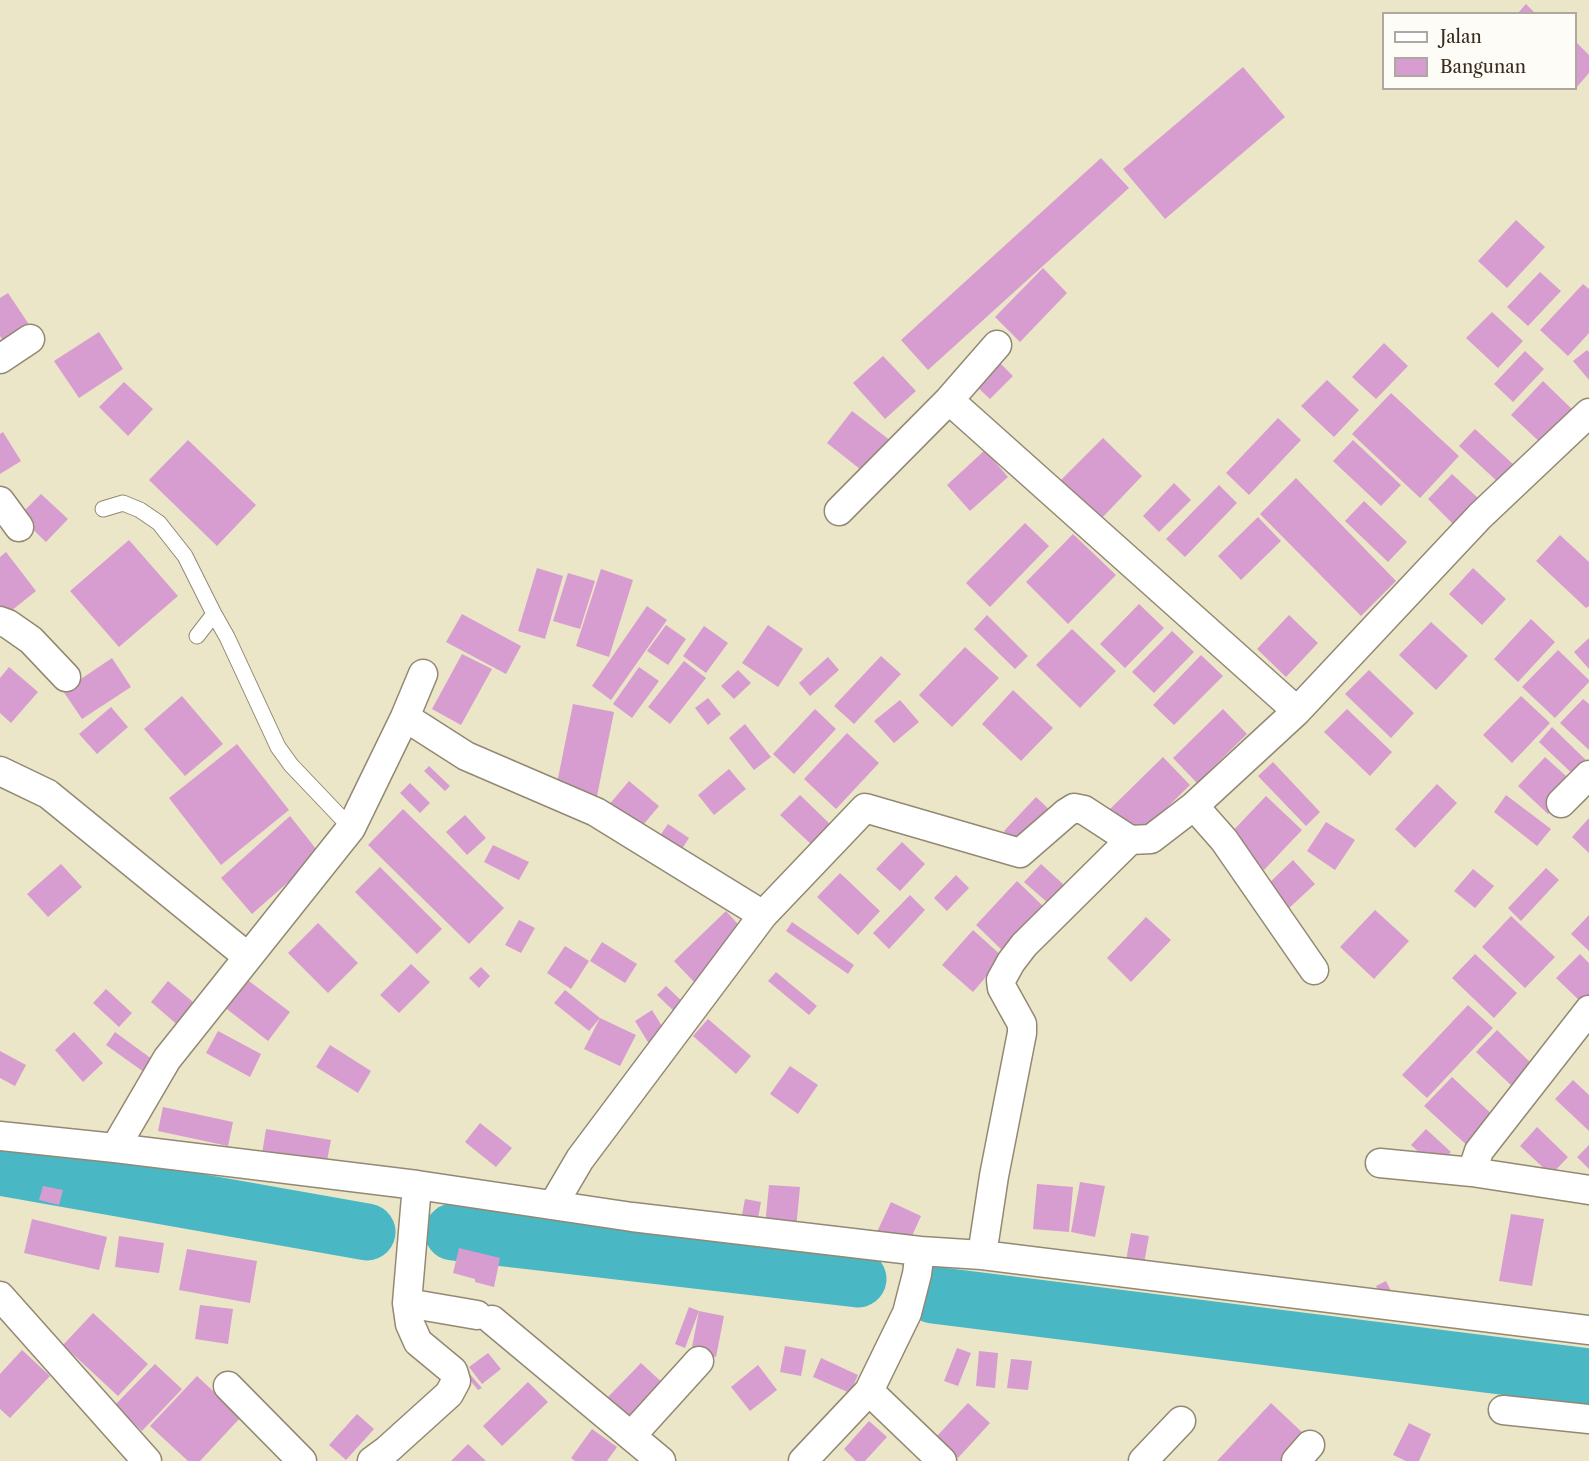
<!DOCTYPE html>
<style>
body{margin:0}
#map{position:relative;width:1589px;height:1461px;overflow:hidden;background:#ebe6c8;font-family:"Libre Caslon Text",serif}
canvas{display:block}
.legend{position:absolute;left:1382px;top:12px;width:195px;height:78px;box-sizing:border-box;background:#fdfcf7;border:2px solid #afa8a0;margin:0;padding:8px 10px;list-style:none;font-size:18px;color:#3b2a1e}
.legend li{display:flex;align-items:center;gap:12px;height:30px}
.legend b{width:30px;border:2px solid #afa8a0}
</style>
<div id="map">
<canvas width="1589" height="1461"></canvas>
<ul class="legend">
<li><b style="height:8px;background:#fff"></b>Jalan</li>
<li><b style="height:16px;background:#d79dd0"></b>Bangunan</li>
</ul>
</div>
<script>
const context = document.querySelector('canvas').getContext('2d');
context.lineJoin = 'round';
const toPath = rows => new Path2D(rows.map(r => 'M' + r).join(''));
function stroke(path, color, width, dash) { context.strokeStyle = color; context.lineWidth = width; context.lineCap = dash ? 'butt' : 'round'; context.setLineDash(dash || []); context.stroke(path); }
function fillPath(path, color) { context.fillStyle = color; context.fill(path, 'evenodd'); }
stroke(toPath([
 [0,1167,367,1232],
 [453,1232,858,1279],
 [933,1295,1589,1377]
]), '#4ab7c5', 57);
fillPath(toPath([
 [1526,4,1536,14,1517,14],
 [1576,42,1589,55,1589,73,1576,88],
 [1243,67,1285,117,1165,219,1123,169],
 [1101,158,1129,188,928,370,901,340],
 [1516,220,1545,247,1507,288,1478,261],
 [1043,268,1067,293,1020,342,995,317],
 [1540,272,1561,291,1528,326,1507,307],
 [1583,284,1589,289,1589,333,1568,356,1540,330],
 [8,293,30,326,4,342,0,336,0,298],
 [1492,312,1523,341,1498,368,1466,338],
 [99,332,123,369,79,398,54,361],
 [1384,343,1408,366,1376,399,1352,377],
 [1587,350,1589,352,1589,380,1573,361],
 [1525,351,1544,369,1513,402,1494,384],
 [883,356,916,391,885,419,853,383],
 [998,361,1013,376,990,399,975,385],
 [1327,380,1359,410,1334,437,1301,406],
 [1543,381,1575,412,1544,446,1511,415],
 [124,382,153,409,128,436,99,407],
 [1391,393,1459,456,1420,498,1352,434],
 [852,411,891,441,865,473,827,443],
 [1278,418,1301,440,1249,495,1226,473],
 [1475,429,1515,466,1499,483,1459,446],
 [3,432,21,461,0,474,0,434],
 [1103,438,1142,476,1100,520,1060,481],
 [188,440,256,505,217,546,149,480],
 [1353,440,1401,485,1381,506,1333,461],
 [985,450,1008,477,970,511,947,485],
 [1452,474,1478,498,1454,525,1428,499],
 [1296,478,1396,581,1361,616,1260,514],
 [1174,483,1191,500,1159,532,1143,516],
 [1219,485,1237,503,1185,557,1166,539],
 [41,494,68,519,46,542,19,516],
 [1364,501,1407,542,1388,562,1345,521],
 [1258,517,1281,541,1241,580,1218,556],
 [1025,523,1049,546,990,607,966,583],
 [1073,534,1116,575,1068,624,1026,582],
 [1560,535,1589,562,1589,606,1586,608,1536,561],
 [129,540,178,596,119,647,70,591],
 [6,552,36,591,6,615,0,607,0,557],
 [537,568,563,576,545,639,518,631],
 [1473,568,1506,599,1482,625,1449,594],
 [601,569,633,580,609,657,576,646],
 [568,573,595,581,580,629,553,621],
 [1139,604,1164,628,1125,668,1100,644],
 [647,606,667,620,611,700,592,686],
 [462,614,521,646,506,674,446,642],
 [987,615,1028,656,1015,669,974,629],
 [1289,615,1318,643,1286,677,1257,649],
 [1531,619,1555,642,1518,682,1494,659],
 [1431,622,1468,656,1436,690,1399,655],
 [666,625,686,639,668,665,647,651],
 [768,625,803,649,778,687,742,663],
 [704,626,728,643,706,673,683,656],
 [1072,629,1116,671,1080,708,1036,665],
 [1172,631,1194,652,1154,693,1132,672],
 [1589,638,1589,669,1574,652],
 [965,647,999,678,952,727,919,695],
 [1558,650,1589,680,1589,682,1555,718,1522,687],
 [462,654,492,669,461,725,432,709],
 [1201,655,1223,676,1174,725,1153,705],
 [881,656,901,674,854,724,834,706],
 [828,657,839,670,810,696,799,683],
 [112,658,131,687,82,719,63,691],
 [684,661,706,678,670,724,648,707],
 [9,667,38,692,11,723,0,713,0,678],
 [639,667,659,681,632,718,613,704],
 [738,670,751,683,734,699,721,686],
 [1369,670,1414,713,1391,738,1345,694],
 [1013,690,1053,728,1021,761,982,724],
 [182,696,223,744,185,776,144,729],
 [1521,696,1550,723,1512,763,1483,735],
 [708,698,721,714,708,725,695,708],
 [1583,699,1589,704,1589,750,1560,723],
 [900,700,919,722,894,743,874,721],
 [573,704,614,712,596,801,555,793],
 [111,707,128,727,97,754,79,734],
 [815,709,836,729,794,774,773,754],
 [1223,709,1247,734,1197,783,1173,758],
 [1347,709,1392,752,1370,776,1324,732],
 [745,724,771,757,754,770,729,738],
 [1552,727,1589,763,1578,779,1539,742],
 [847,733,879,763,836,809,804,779],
 [237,744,289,810,221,865,169,798],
 [1163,757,1190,785,1136,838,1109,810],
 [1545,757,1576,785,1548,814,1518,786],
 [1273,762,1320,812,1306,826,1258,776],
 [429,766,450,786,445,791,424,771],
 [729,769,746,789,714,815,698,795],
 [629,781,659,806,638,831,608,806],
 [410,783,430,803,420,813,400,793],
 [1437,784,1457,803,1415,848,1395,829],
 [800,795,832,826,813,846,780,815],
 [1506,795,1551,829,1537,846,1494,812],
 [1266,796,1302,830,1264,870,1228,836],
 [1036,797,1054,814,1022,848,1004,831],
 [403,809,504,908,469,944,368,845],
 [465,815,486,838,467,855,446,832],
 [290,816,320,854,252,914,221,878],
 [1589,818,1589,853,1572,837],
 [1326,822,1355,840,1335,870,1307,851],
 [668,824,689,838,678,855,657,840],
 [902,842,925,864,900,891,876,869],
 [493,845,529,862,519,880,484,862],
 [1293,860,1315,884,1286,911,1264,888],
 [61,864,82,887,48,917,27,894],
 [1041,864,1064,885,1048,903,1024,882],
 [380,867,442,929,417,954,355,892],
 [1546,868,1559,880,1521,921,1508,908],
 [1473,869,1494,886,1475,908,1454,891],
 [840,873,880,911,858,935,817,897],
 [956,875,969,888,947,911,934,898],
 [1017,881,1045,908,1004,952,976,925],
 [910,895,925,910,889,949,873,933],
 [1375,910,1409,941,1374,979,1340,947],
 [726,911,746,933,695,983,674,961],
 [1589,915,1589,951,1571,934],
 [1511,916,1555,957,1525,988,1482,947],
 [1146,917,1171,940,1131,982,1107,958],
 [519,920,535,928,521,953,505,945],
 [792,922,854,965,848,974,786,931],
 [318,923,358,963,328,993,288,953],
 [973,930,1003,957,973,992,942,965],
 [602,942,637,964,625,983,590,961],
 [565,946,589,961,571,989,547,973],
 [1475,954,1517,993,1494,1018,1452,978],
 [1580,954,1589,963,1589,1002,1585,1006,1556,978],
 [411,964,430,982,399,1013,380,995],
 [481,967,490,976,479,988,469,978],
 [776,972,817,1006,809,1015,768,981],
 [245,978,290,1012,268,1041,223,1006],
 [168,981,199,1007,181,1028,151,1002],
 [666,986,687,1006,678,1015,657,995],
 [106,989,132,1013,119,1027,93,1003],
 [565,990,600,1018,589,1031,554,1003],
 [1468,1005,1493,1028,1427,1098,1402,1075],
 [652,1010,668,1036,651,1047,635,1021],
 [600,1018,636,1035,620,1066,584,1049],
 [708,1019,751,1056,736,1074,693,1036],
 [1497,1030,1534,1066,1514,1088,1476,1052],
 [218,1031,261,1054,250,1077,206,1053],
 [74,1032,103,1063,83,1082,55,1050],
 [115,1032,156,1062,148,1075,106,1045],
 [330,1045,371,1071,358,1093,316,1067],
 [0,1051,26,1065,15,1086,0,1078],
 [790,1066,818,1085,798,1114,770,1094],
 [1452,1077,1497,1119,1470,1148,1424,1106],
 [1573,1080,1589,1095,1589,1131,1555,1099],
 [163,1107,233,1122,228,1146,158,1131],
 [480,1123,512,1148,496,1167,465,1142],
 [1537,1127,1568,1157,1551,1175,1520,1146],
 [266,1129,331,1140,325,1171,261,1160],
 [1426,1129,1451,1152,1436,1168,1411,1145],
 [1589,1145,1589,1169,1577,1157],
 [1080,1182,1105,1186,1095,1237,1071,1232],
 [1037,1184,1073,1187,1069,1232,1033,1229],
 [769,1185,800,1187,796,1229,765,1226],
 [43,1186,63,1190,59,1205,39,1200],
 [745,1199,761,1202,757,1224,741,1220],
 [891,1202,921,1216,907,1247,876,1234],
 [1511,1214,1544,1219,1532,1286,1499,1281],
 [32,1219,107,1237,99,1270,24,1253],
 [1131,1233,1149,1236,1143,1269,1125,1266],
 [119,1236,164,1243,159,1273,115,1267],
 [459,1248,500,1258,494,1287,475,1282,475,1279,453,1273],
 [187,1249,257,1261,250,1303,179,1290],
 [1386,1281,1395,1299,1385,1305,1376,1286],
 [200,1305,233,1309,228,1344,195,1339],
 [689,1307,699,1311,685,1348,675,1344],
 [699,1311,724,1316,716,1357,691,1352],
 [93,1313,148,1364,118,1396,63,1345],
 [785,1346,806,1350,801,1376,780,1372],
 [957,1348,971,1353,958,1386,944,1381],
 [22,1350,50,1376,10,1418,0,1409,0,1374],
 [979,1351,998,1353,995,1388,976,1386],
 [488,1353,501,1369,482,1384,469,1367],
 [821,1358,858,1375,850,1393,813,1377],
 [1011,1359,1032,1361,1028,1390,1007,1388],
 [641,1363,667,1387,634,1422,608,1397],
 [155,1364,182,1389,142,1431,115,1405],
 [758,1365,777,1390,750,1411,731,1387],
 [468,1372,482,1388,478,1390,465,1374],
 [197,1376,241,1417,200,1461,188,1461,150,1426],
 [528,1382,548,1402,502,1446,483,1426],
 [968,1403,990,1423,958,1458,936,1437],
 [1271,1403,1305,1435,1281,1461,1217,1461],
 [357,1414,374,1429,346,1460,329,1445],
 [869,1421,887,1437,865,1461,856,1461,844,1449],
 [1409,1423,1431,1434,1419,1461,1406,1461,1393,1455],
 [592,1429,617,1447,607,1461,575,1461,571,1458],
 [468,1444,486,1461,451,1461]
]), '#d79dd0');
const lane = toPath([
 [103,509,123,503,140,510,159,523,185,556,214,614,197,636],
 [214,614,227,637,278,747,291,765,351,828]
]);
const street = toPath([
 [0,359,30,339],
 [949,400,1297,711],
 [0,501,19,527],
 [839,511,949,400,997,345],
 [0,621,8,624,31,640,66,677],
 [405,717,423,674],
 [0,771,48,794,248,957],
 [1561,803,1589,775],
 [1194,806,1224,840,1314,970],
 [1589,1010,1479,1151,1472,1172,1589,1190],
 [0,1136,115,1148,417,1185,632,1217,920,1251,982,1255,1589,1330],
 [115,1148,167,1059,351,828,405,717,466,756,596,812,763,915,865,808,1020,853,1066,813,1074,808,1084,810,1130,840,1151,839,1194,806,1297,711,1480,516,1589,413],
 [1380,1163,1472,1172],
 [553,1205,580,1159,763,915],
 [982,1255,994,1176,1022,1033,1022,1024,1002,988,1001,980,1011,962,1024,945,1130,840],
 [0,1296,147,1461],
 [407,1303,477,1315],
 [492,1320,661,1461],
 [228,1386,302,1461],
 [869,1391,942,1461],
 [1503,1410,1589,1419],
 [631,1436,699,1361],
 [372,1461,387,1450,449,1394,456,1381,453,1371,418,1342,410,1324,407,1303,417,1185],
 [803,1461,869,1391,907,1313,917,1274,920,1251],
 [1143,1461,1181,1421],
 [1296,1461,1310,1445]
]);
stroke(lane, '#938873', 17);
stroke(street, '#938873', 31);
stroke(lane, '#fff', 15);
stroke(street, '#fff', 28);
</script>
